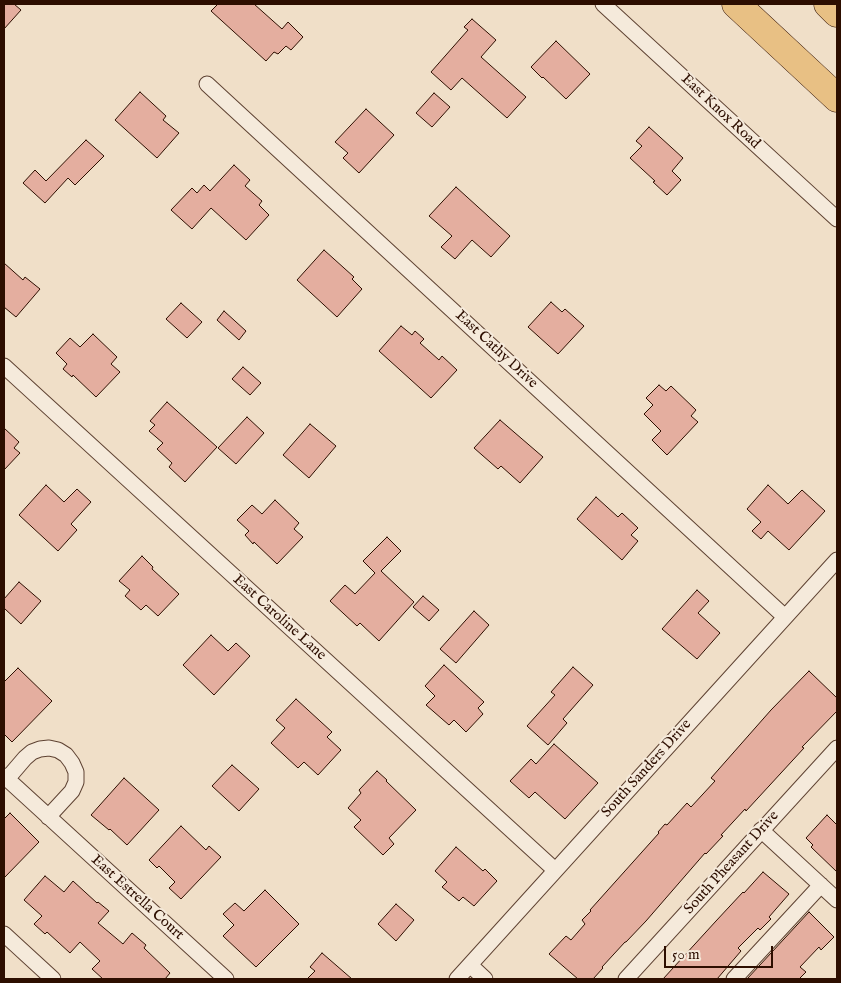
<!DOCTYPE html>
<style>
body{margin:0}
#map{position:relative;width:841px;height:983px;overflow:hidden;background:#f0dfc8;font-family:"IM FELL English",serif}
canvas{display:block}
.frame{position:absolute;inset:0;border:5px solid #2d0e00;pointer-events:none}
.scale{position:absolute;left:664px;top:946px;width:109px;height:22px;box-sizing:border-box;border:2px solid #2d0e00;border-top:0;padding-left:6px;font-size:15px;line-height:18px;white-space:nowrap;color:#2d0e00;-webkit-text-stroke:4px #f5eadb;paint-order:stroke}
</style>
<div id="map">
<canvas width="841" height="983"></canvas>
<div class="frame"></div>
<div class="scale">50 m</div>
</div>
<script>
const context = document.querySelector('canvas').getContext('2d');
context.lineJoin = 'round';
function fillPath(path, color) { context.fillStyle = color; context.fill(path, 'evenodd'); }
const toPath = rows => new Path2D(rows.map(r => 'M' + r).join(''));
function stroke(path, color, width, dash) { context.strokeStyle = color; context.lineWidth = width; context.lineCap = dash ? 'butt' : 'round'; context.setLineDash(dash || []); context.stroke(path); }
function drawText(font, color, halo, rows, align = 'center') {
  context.font = font + ' "IM FELL English",serif'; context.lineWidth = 4; context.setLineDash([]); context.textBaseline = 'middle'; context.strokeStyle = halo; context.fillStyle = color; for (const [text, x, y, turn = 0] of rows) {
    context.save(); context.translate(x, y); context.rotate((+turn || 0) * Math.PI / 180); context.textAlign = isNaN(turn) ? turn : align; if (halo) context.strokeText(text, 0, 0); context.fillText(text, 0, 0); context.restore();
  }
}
const building = toPath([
 [4,4,14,4,21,10,4,29,4,4],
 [218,4,254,4,282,29,288,22,303,37,291,50,286,46,278,54,274,52,266,61,211,11,218,4],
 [472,19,496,40,481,57,526,97,507,118,462,78,451,90,431,72,468,30,464,27,472,19],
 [556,41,590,74,566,99,543,77,542,78,531,67,556,41],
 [140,92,166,116,163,120,179,133,157,158,115,120,140,92],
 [434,93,450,107,432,127,416,113,434,93],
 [366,109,394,135,359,173,343,158,348,153,335,142,366,109],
 [649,127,683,158,672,171,681,180,667,195,653,182,655,181,630,158,642,146,636,141,649,127],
 [86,140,104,156,75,185,68,178,45,203,23,183,35,170,46,181,86,140],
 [234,165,250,180,245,186,262,201,259,205,269,215,246,240,211,208,192,229,171,210,192,188,197,193,204,185,210,191,234,165],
 [456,187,510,236,491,257,472,240,455,259,441,247,452,236,429,216,456,187],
 [324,250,354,277,352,279,362,289,337,317,297,280,324,250],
 [4,263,23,280,25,277,40,289,16,317,4,307,4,263],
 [551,302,562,312,565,309,584,326,558,354,528,327,551,302],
 [181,303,202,322,187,338,166,319,181,303],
 [224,311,246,331,239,340,217,320,224,311],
 [401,326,412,335,415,331,424,339,420,343,439,360,442,356,457,370,431,398,379,351,401,326],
 [93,334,117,357,111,364,120,372,96,397,73,375,72,377,63,369,67,364,56,353,70,338,80,347,93,334],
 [243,367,261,383,250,395,232,379,243,367],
 [659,385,666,391,671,386,696,410,691,416,698,422,667,455,652,440,661,431,644,414,653,405,646,398,659,385],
 [167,402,217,447,185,482,169,467,172,463,157,449,163,443,149,431,155,425,150,421,167,402],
 [247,417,264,433,236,464,218,448,247,417],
 [500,420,543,457,520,483,501,466,498,469,474,448,500,420],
 [310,424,336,446,309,478,283,455,310,424],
 [4,428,19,442,14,448,20,453,4,470,4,428],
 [46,485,64,502,77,489,91,502,71,524,77,530,58,551,19,515,46,485],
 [768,485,788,504,802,490,825,511,789,550,768,531,761,539,752,531,761,522,747,509,768,485],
 [596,497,618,517,622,513,638,528,631,535,638,541,622,560,577,519,596,497],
 [275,500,299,523,294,529,303,537,277,564,254,542,253,544,245,535,249,531,237,520,252,505,262,514,275,500],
 [387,537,401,551,381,571,414,602,379,641,360,623,357,626,330,601,345,585,355,594,375,573,363,561,387,537],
 [142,556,153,567,152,569,179,594,158,616,146,605,141,610,125,596,130,590,119,581,142,556],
 [19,582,41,601,21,624,4,608,4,599,19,582],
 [697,590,709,601,698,613,720,633,697,659,662,629,697,590],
 [423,596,439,610,429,621,413,607,423,596],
 [474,611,489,625,456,663,440,649,474,611],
 [211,635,228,651,236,643,250,656,214,695,183,665,211,635],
 [444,665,484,702,478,708,483,714,466,732,454,720,449,725,426,705,435,696,425,686,444,665],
 [573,667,593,685,563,719,567,723,548,745,527,726,555,695,551,692,573,667],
 [18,668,52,701,12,742,4,734,4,682,18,668],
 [809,671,837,698,837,711,802,747,804,748,746,811,745,809,721,835,723,836,706,854,705,853,646,921,626,942,625,942,602,967,603,968,593,979,578,979,549,954,566,936,571,940,585,924,582,920,591,911,590,910,659,833,658,832,665,824,667,825,687,803,691,807,715,781,711,778,771,710,809,671],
 [296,699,332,732,327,737,341,750,318,775,304,762,298,768,271,743,285,728,276,720,296,699],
 [554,744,598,783,565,819,535,792,529,798,510,781,531,759,536,764,554,744],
 [232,765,259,789,239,811,212,786,232,765],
 [377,771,387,780,386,781,416,810,389,838,394,844,383,855,354,827,361,820,348,808,361,793,359,790,377,771],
 [124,778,159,810,127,845,110,829,109,830,91,815,124,778],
 [10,813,39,842,4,878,4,819,10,813],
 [827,815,837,825,837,872,811,847,813,845,806,838,827,815],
 [181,826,206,850,209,846,221,857,181,899,169,888,175,882,159,866,157,868,149,860,181,826],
 [456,847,483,871,485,869,497,881,474,906,463,897,459,901,442,887,447,882,435,871,456,847],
 [763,872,789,894,769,917,771,919,760,930,758,928,738,948,741,951,717,979,663,979,716,921,743,892,744,893,763,872],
 [45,876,64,892,73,881,97,903,98,902,109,911,98,923,123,944,132,933,146,945,144,948,170,973,165,979,103,979,92,969,100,961,80,942,70,953,47,932,45,934,34,924,42,916,24,900,45,876],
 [265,890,299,924,256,967,223,936,234,925,223,914,235,903,244,911,265,890],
 [396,904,414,920,396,941,378,924,396,904],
 [809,912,834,937,821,950,819,947,800,967,806,972,799,979,747,979,809,912],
 [322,953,352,979,307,979,315,971,310,967,322,953]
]);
fillPath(building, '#e4ae9f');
stroke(building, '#2d0e00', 1);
const minor = toPath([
 [603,4,837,219],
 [207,84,785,617],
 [4,366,555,870],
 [4,776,226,979],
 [7,779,25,758,32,752,40,749,49,748,58,750,66,755,72,763,76,772,76,782,72,791,48,817],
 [761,830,837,900],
 [4,934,53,979],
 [470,965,485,979],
 [457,979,837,560],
 [626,979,837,748],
 [734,979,821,885]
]);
const motorway = toPath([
 [736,4,837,98],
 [828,4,837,13]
]);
stroke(minor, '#5e4232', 17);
stroke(motorway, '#2d0e00', 29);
stroke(minor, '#f5eadb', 15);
stroke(motorway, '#e8c084', 28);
drawText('15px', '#2d0e00', '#f5eadb', [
 ["East Knox Road",720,112,43],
 ["East Cathy Drive",496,350,43],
 ["East Caroline Lane",279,618,42],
 ["South Sanders Drive",647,769,-48],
 ["South Pheasant Drive",732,863,-48],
 ["East Estrella Court",137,898,42]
]);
</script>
